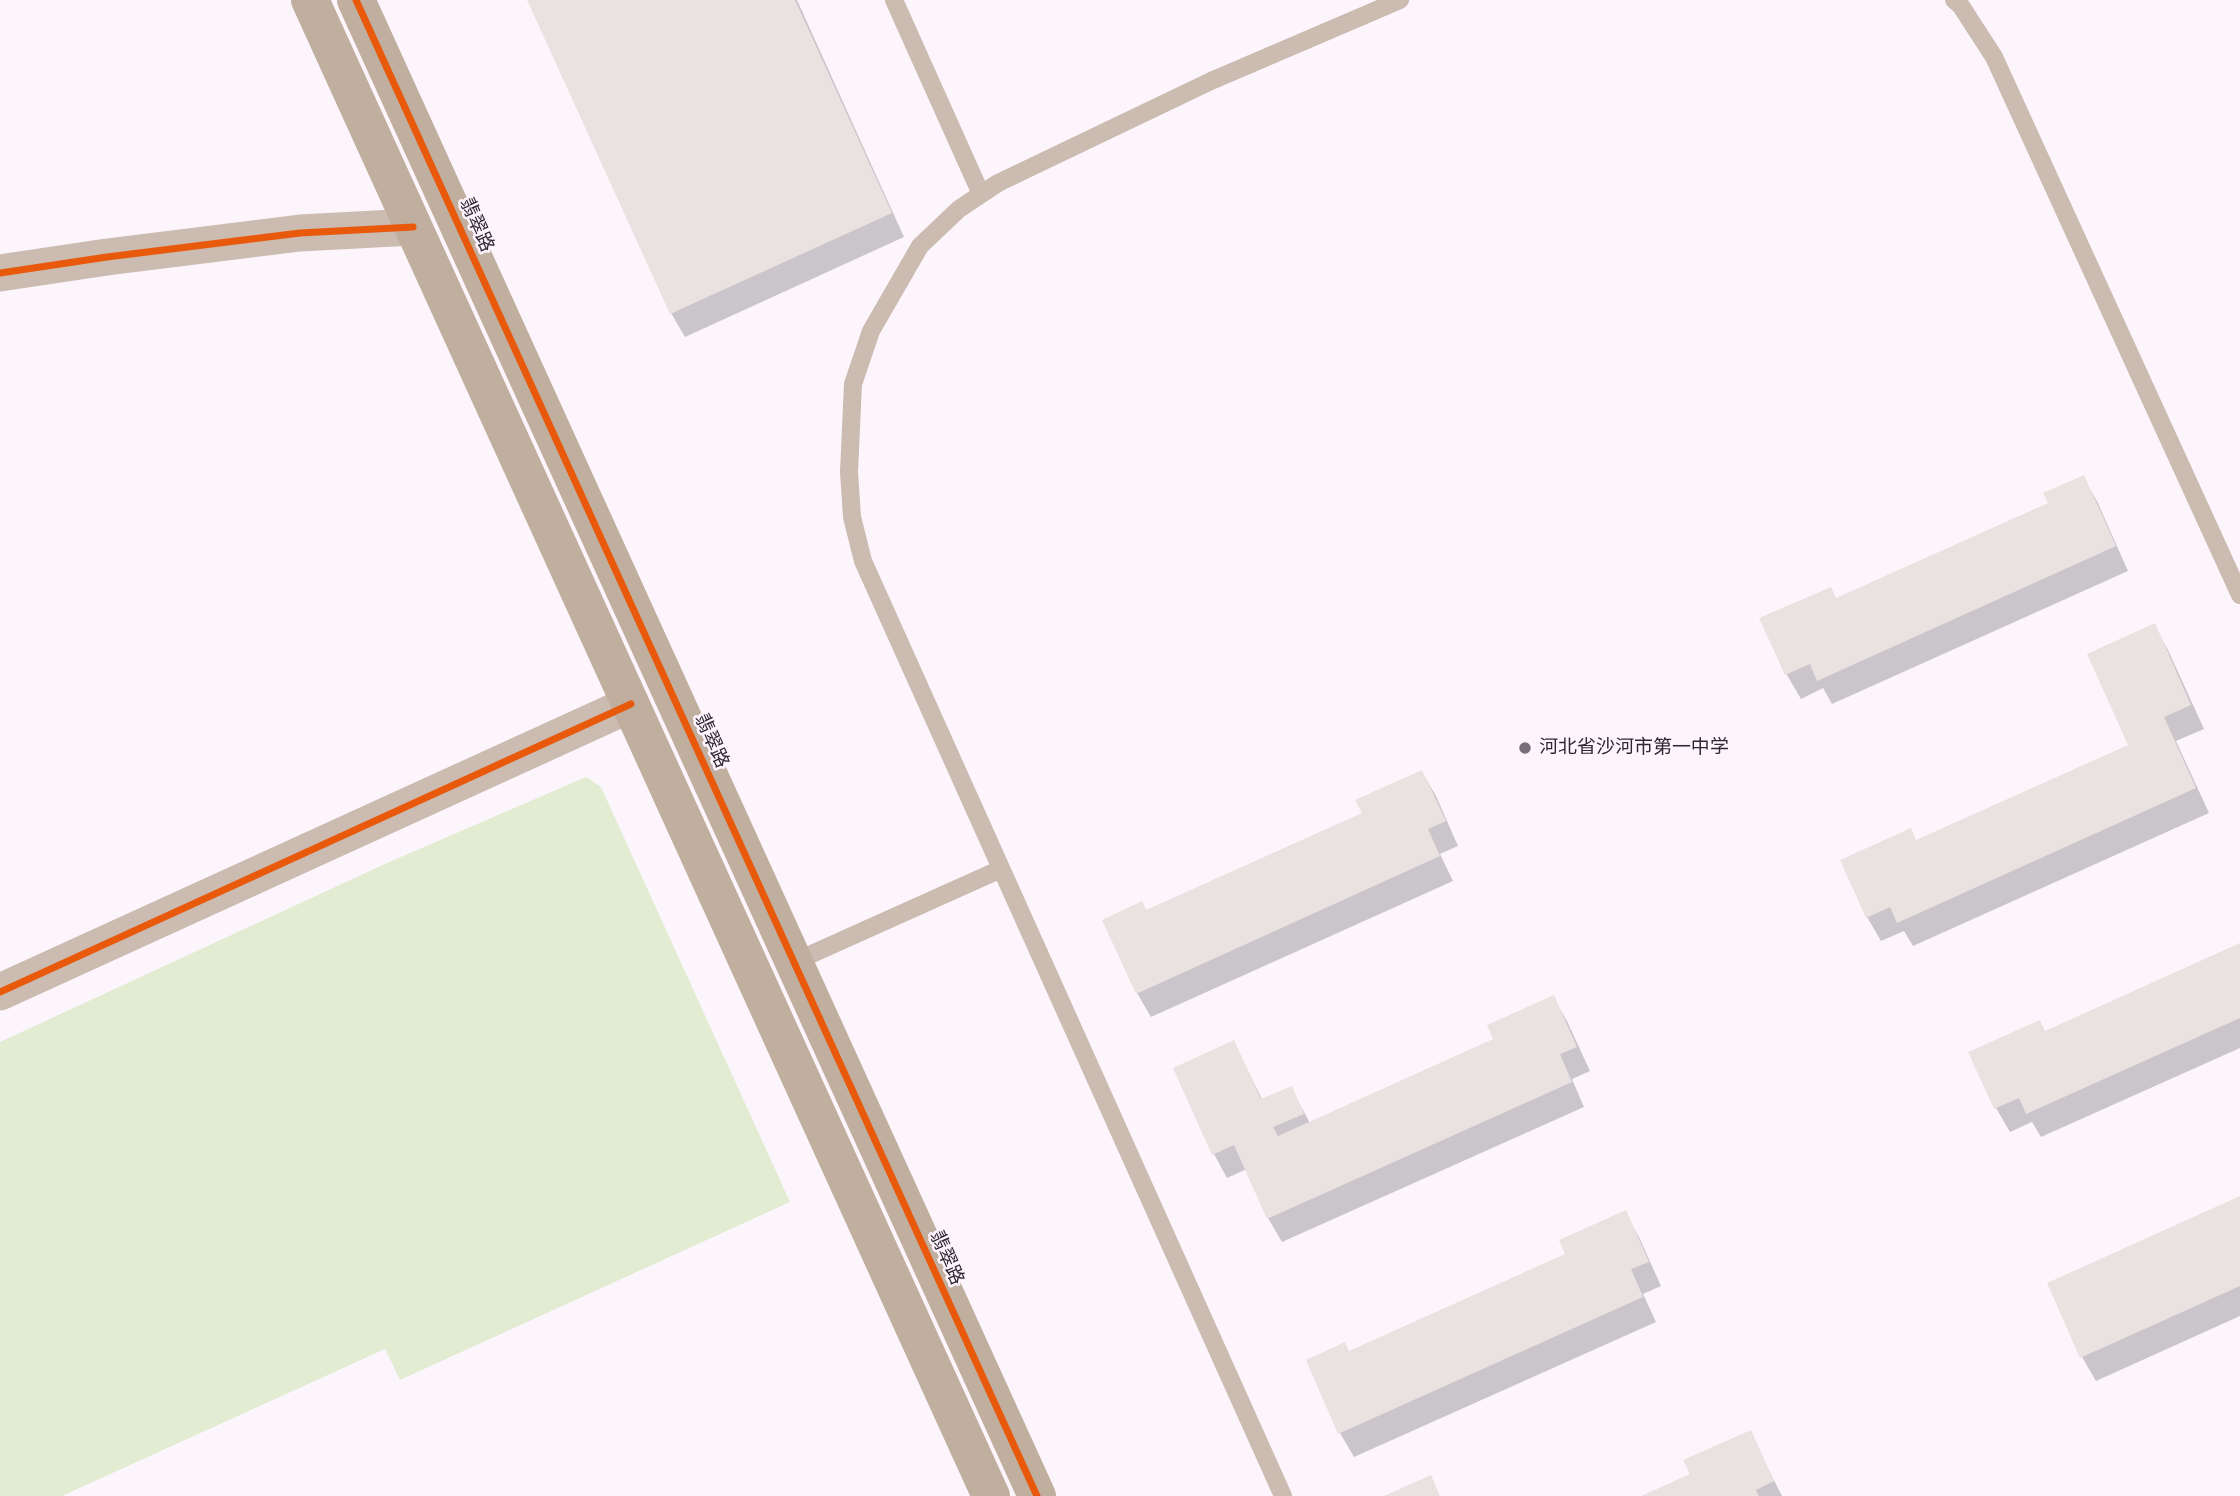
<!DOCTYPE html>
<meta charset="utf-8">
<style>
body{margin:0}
canvas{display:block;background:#fcf6fc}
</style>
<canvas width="2240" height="1496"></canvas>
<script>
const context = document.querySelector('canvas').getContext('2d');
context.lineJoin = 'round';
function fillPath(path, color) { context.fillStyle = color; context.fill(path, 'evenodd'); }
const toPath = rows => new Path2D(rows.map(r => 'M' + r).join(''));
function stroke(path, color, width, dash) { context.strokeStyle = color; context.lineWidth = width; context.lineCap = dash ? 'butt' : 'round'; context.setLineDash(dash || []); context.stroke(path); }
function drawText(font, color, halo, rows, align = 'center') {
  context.font = font + ' "DejaVu Sans","Noto Sans SC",sans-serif'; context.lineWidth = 5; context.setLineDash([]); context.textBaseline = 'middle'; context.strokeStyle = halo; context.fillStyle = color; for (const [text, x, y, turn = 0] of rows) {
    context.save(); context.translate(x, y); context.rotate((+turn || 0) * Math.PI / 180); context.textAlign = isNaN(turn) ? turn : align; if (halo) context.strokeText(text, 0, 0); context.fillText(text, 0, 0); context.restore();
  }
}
fillPath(toPath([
 [586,777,601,787,790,1202,400,1380,385,1349,62,1496,0,1496,0,1042,387,863]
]), '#e1ecd3');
fillPath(toPath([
 [529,0,797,0,904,237,685,337,671,313],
 [2083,477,2097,501,2128,571,1832,704,1823,688,1801,699,1787,675,1762,619,1836,599,2050,504],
 [2154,626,2168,650,2204,729,2176,741,2209,813,1913,946,1904,931,1881,941,1867,917,1917,842,2130,746],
 [1422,772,1436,796,1458,846,1440,854,1453,881,1151,1017,1137,993,1364,814],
 [2240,945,2240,1048,2041,1137,2032,1122,2010,1132,1996,1108,2045,1033],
 [1553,997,1567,1021,1590,1071,1572,1079,1584,1107,1282,1242,1268,1218,1247,1169,1227,1178,1214,1154,1234,1043,1263,1101,1291,1088,1310,1123,1495,1040],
 [2240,1198,2240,1316,2096,1381,2082,1357,2049,1284],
 [1625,1213,1639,1237,1661,1286,1643,1294,1656,1322,1354,1457,1340,1433,1349,1353,1567,1255],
 [1750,1433,1782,1496,1645,1496,1692,1475]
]), '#0003');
fillPath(toPath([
 [527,0,795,0,892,213,670,314],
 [2084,475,2116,546,1817,681,1810,664,1785,675,1759,618,1831,587,1836,598,2048,503,2043,493],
 [2155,623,2191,705,2164,717,2196,788,1897,923,1890,907,1866,918,1840,860,1911,828,1916,840,2128,745,2087,654],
 [1422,770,1446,821,1428,829,1440,856,1136,994,1102,920,1142,901,1146,910,1362,813,1355,800],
 [2240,943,2240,1018,2026,1114,2019,1098,1994,1109,1968,1052,2040,1020,2045,1031],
 [1554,995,1577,1047,1560,1054,1572,1082,1267,1219,1234,1145,1212,1155,1173,1068,1234,1040,1261,1099,1292,1086,1304,1114,1273,1127,1278,1136,1493,1039,1487,1025],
 [2240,1196,2240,1286,2080,1358,2047,1283],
 [1626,1210,1649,1262,1631,1269,1643,1297,1338,1434,1306,1360,1345,1342,1349,1351,1565,1254,1559,1240],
 [1751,1430,1774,1481,1756,1490,1759,1496,1641,1496,1690,1474,1683,1460],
 [1431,1475,1440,1496,1384,1496]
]), '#e9e2e0');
stroke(toPath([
 [894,0,981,194],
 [1954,0,1961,6,1994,57,2240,595],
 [794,962,1001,869],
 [1283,1496,863,561,852,517,849,472,853,384,871,331,920,246,959,209,998,183,1211,81,1400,0]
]), '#cbbbb0', 18);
stroke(toPath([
 [0,273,107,257,300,233,413,227],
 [0,992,631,704]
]), '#cbbbb0', 37);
stroke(toPath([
 [310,0,991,1496],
 [356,0,1037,1496]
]), '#c0af9f', 38);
stroke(toPath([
 [356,0,1037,1496],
 [0,273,107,257,300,233,413,227],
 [0,992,631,704]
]), '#e8590c', 7);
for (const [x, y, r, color] of [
 [1525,748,7,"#776f77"]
]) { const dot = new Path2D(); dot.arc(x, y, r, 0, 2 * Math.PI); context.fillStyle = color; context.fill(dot); stroke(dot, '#fef4fe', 2.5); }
drawText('19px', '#302730', '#fef4fe', [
 ["翡翠路",476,225,66],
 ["翡翠路",711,741,66],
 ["翡翠路",946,1258,66]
]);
drawText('19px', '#302730', '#fef4fe', [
 ["河北省沙河市第一中学",1539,748]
], 'left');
</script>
